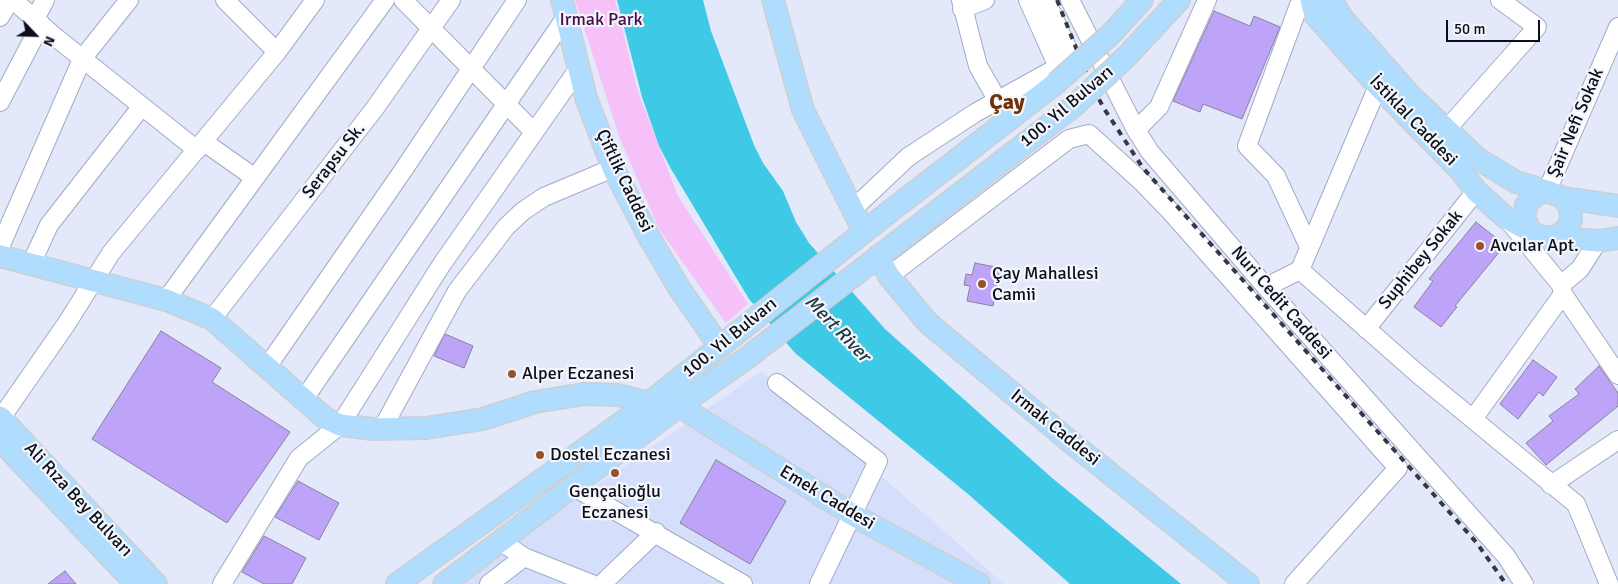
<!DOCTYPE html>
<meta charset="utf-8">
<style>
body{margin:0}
#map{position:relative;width:1618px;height:584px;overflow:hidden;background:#e3e9fa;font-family:Signika,sans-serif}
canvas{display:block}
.north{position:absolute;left:10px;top:10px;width:50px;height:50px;-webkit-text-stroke:4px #f4f6fc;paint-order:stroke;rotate:114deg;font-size:14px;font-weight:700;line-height:20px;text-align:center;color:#0c0f18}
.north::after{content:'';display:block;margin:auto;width:18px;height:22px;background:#0c0f18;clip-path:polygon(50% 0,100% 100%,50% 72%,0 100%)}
.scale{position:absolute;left:1446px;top:20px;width:94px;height:22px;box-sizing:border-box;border:2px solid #0c0f18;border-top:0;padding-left:6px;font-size:15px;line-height:18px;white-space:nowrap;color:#0c0f18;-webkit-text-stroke:4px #f4f6fc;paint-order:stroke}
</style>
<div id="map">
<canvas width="1618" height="584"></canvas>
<div class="north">N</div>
<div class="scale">50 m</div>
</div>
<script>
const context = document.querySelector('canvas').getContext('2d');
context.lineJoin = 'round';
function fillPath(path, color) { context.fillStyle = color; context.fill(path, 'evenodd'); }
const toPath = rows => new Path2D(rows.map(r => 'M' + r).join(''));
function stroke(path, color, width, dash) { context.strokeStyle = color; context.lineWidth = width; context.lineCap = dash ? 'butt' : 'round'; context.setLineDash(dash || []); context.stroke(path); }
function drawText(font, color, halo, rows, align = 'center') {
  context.font = font + ' Signika,sans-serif'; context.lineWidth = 4.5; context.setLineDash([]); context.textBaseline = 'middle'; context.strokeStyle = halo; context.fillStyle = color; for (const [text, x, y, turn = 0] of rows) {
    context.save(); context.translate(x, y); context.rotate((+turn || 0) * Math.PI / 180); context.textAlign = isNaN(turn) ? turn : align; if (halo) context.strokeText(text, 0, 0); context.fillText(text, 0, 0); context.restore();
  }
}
fillPath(toPath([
 [762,371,1004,584,454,584]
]), '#d5dffb');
fillPath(toPath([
 [575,0,615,0,638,92,678,196,748,304,726,323,659,229,620,139]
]), '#f6c0f8');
fillPath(toPath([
 [617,0,703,0,711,31,754,145,763,163,783,191,796,222,809,243,885,329,1051,477,1181,584,1070,584,968,494,795,353,749,299,671,169,659,146,642,97]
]), '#3ec9e6');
const building = toPath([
 [1214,11,1250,26,1254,16,1280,27,1242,119,1203,104,1200,112,1173,101,1214,11],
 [1476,222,1505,245,1455,306,1457,307,1441,327,1414,307,1433,281,1429,279,1476,222],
 [975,263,1000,268,993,306,967,301,970,286,964,285,966,274,972,275,975,263],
 [161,331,221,368,212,382,290,432,227,523,92,439,161,331],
 [445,334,473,346,464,368,434,356,445,334],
 [1533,360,1557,377,1543,396,1539,392,1518,419,1500,404,1533,360],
 [1599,366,1618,393,1618,406,1546,465,1526,443,1553,421,1549,416,1579,394,1575,389,1599,366],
 [716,460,786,501,750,564,680,523,716,460],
 [298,481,339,503,319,540,275,517,298,481],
 [264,536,306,558,292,584,264,584,242,572,264,536],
 [65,571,76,584,48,584,65,571]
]);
fillPath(building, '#bea4f8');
stroke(building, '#89829c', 1);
const minor = toPath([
 [13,0,54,36,197,150],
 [225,0,277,52],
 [403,0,534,132],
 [961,0,978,66,998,101],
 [1046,0,1072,59],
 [1070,0,1136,130,1150,152,1266,287,1506,556,1524,584],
 [1299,5,1247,146,1276,176,1309,247],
 [962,9,985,0],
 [0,17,10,0],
 [35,19,45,0],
 [0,102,41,24],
 [1136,130,1159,107,1207,0],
 [1446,130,1537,27,1500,0],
 [255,178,385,0],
 [1547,191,1618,27],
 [852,210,908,157,975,113,1058,67,1028,0],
 [1508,220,1561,285,1563,294,1618,375],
 [0,247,82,59,129,0],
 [31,264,49,225,142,106],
 [1300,270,1418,374,1576,504,1609,584],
 [889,276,1069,139,1089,134,1142,182,1171,212,1398,468,1294,584],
 [1561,285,1580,269,1598,241],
 [1266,287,1300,270,1378,86],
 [166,300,255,178,204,142],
 [212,319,375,108,451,0],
 [1366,329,1476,191],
 [267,367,402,172,517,0],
 [777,383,878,461,819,584],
 [304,399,566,17],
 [1,418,67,323,111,253,277,52,315,0],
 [1473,419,1563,294],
 [382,429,457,291,506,227,523,211,544,197,613,168],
 [1551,485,1618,440],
 [574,487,743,584],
 [500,541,524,557,592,584],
 [222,584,299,458,340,425,442,264,579,68],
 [489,584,524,557],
 [602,584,656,532]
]);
const major = toPath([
 [562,0,586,98,613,168,649,237,679,288,720,347],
 [773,0,803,110,864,232],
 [1311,0,1315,15,1378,86,1461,171,1476,191,1506,218,1541,237,1554,237,1565,231,1571,220,1570,208,1564,198,1547,191,1535,195,1526,205,1524,218,1529,229],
 [1331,0,1343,19,1410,95,1478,159,1516,182,1547,191],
 [1111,34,1142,0],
 [1127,56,1179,0],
 [1564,198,1618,206],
 [1554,237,1598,241,1618,238],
 [0,256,166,300,212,319,325,418,340,425,373,429,426,428,483,419,535,402,584,394,618,395,649,403],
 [878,256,889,276,927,322,1073,444,1248,584],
 [679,406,853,515,979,584],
 [0,417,156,584],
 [0,440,132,580],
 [397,584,649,403,875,223,1056,83],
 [444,584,679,406,748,357,1075,105]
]);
stroke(minor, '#a1abc5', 20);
stroke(major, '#cecfd1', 24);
stroke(minor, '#fff', 18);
stroke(major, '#b0dcfd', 21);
stroke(toPath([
 [1057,0,1084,68,1103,107,1143,168,1476,542,1506,584]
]), '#353943', 4, [6, 6]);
const majorBridge = toPath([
 [1056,83,1111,34],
 [1075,105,1127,56]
]);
stroke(majorBridge, '#cecfd1', 24, []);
stroke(majorBridge, '#b0dcfd', 21);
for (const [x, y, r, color] of [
 [1480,246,5,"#98522a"],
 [982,284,5,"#98522a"],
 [512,374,5,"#98522a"],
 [540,455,5,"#98522a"],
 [615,473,5,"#98522a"]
]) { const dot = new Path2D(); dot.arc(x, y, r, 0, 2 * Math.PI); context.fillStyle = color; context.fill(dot); stroke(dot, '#f4f6fc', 2); }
drawText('18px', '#470a4b', '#f4f6fc', [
 ["Irmak Park",601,20]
]);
drawText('18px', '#0c0f18', '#f4f6fc', [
 ["100. Yıl Bulvarı",1067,107,-40],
 ["İstiklal Caddesi",1413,121,46],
 ["Şair Nefi Sokak",1576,123,-67],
 ["Serapsu Sk.",334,161,-52],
 ["Çiftlik Caddesi",624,181,65],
 ["Suphibey Sokak",1421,260,-51],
 ["Nuri Cedit Caddesi",1281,303,49],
 ["100. Yıl Bulvarı",730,338,-39],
 ["Irmak Caddesi",1055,428,39],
 ["Emek Caddesi",827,498,31],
 ["Ali Rıza Bey Bulvarı",78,500,47]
]);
drawText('18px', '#0c0f18', '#f4f6fc', [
 ["Avcılar Apt.",1490,246],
 ["Çay Mahallesi",992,274],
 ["Camii",992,295],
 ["Alper Eczanesi",522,374],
 ["Dostel Eczanesi",550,455],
 ["Gençalioğlu",615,492,"center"],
 ["Eczanesi",615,513,"center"]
], 'left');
drawText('italic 19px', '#21383e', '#f4f6fc', [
 ["Mert River",837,329,46]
]);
drawText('bold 22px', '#6e3007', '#f4f6fc', [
 ["Çay",1007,103]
]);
</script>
